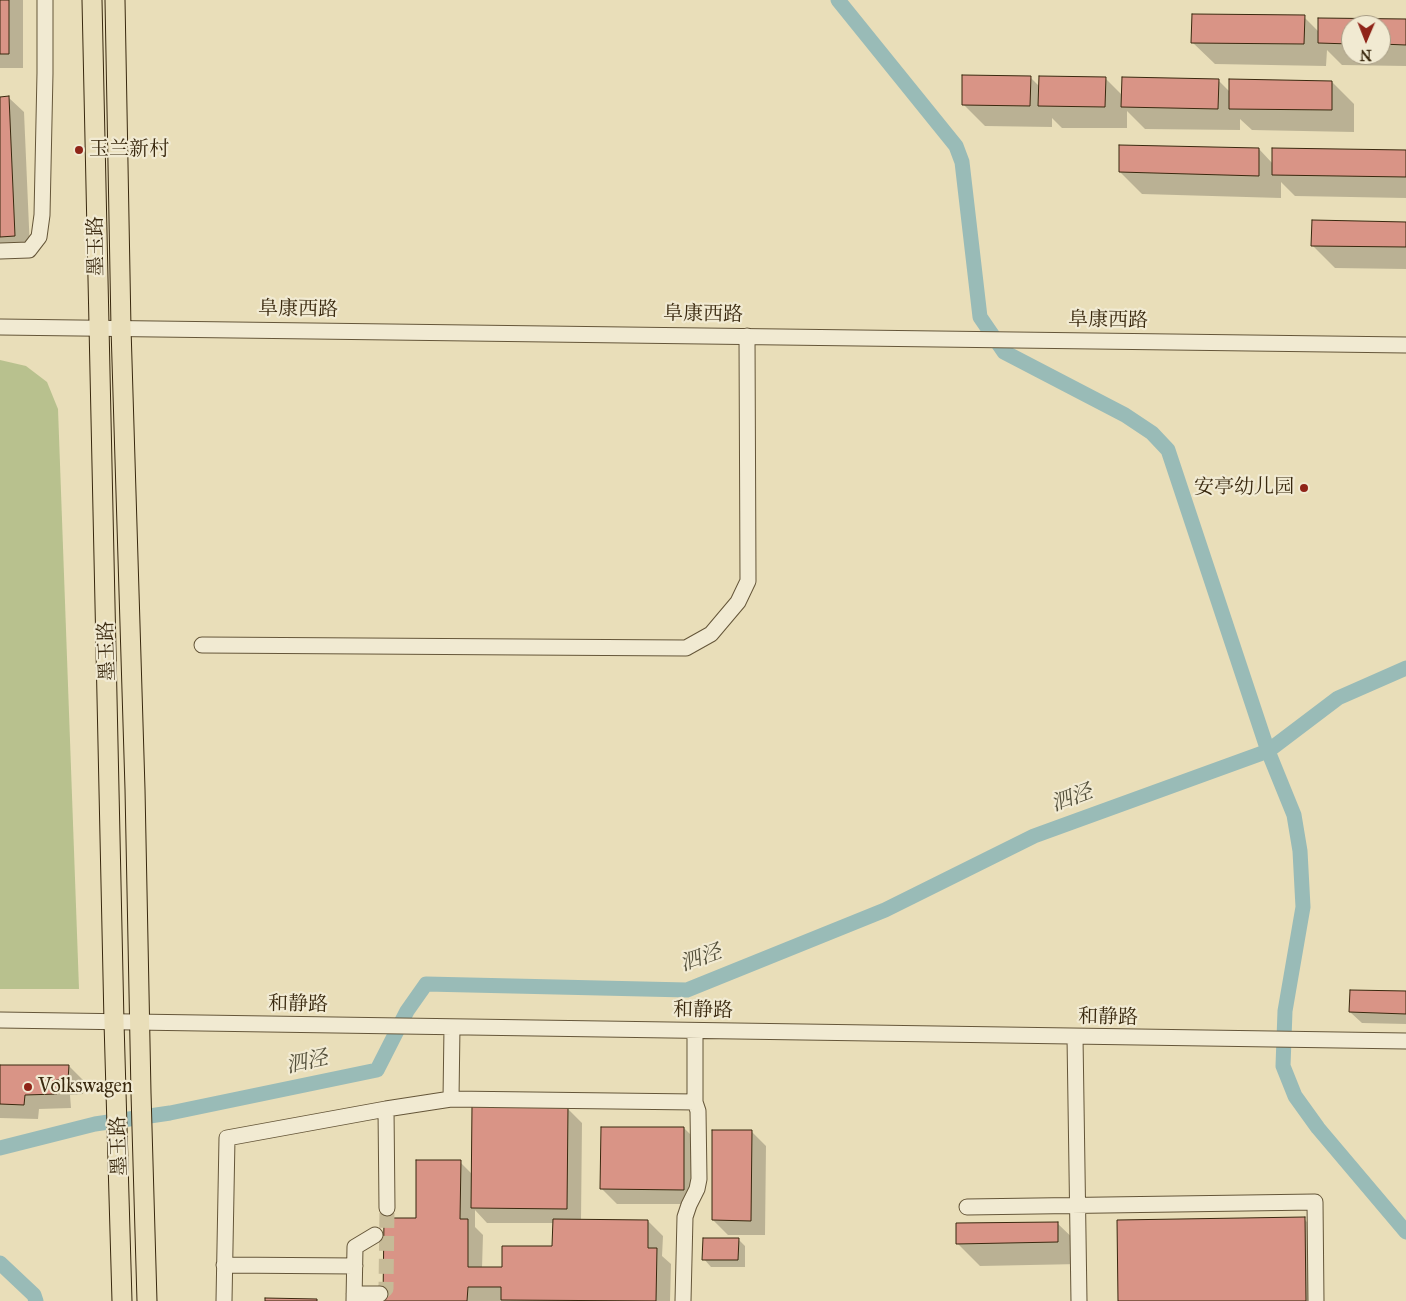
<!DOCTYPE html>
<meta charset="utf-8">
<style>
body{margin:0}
#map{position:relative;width:1406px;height:1301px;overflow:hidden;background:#e9deb9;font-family:"IM FELL Great Primer",serif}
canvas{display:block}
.north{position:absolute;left:1341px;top:15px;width:50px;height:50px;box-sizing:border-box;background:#f1ead2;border:1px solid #a79c84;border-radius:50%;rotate:181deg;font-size:14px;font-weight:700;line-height:20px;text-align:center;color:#39280e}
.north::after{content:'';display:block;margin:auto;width:18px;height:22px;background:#8f2418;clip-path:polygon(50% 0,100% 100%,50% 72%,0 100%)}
</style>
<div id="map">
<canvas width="1406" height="1301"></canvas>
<div class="north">N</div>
</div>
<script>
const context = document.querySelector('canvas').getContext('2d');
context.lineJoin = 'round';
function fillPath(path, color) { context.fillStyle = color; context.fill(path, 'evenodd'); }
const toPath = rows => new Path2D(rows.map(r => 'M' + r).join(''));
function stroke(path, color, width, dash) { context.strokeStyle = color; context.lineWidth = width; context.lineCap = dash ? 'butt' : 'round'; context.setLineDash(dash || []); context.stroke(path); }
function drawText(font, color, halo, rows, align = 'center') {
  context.font = font + ' "IM FELL Great Primer","Noto Serif SC",serif'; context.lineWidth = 4.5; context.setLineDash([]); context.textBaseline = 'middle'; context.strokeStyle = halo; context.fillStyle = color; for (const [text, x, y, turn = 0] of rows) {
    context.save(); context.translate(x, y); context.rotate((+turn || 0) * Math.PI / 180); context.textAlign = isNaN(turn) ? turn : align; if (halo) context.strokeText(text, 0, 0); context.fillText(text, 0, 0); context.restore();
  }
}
fillPath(toPath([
 [0,360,26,366,47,382,58,409,79,989,0,989]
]), '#b8c18e');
fillPath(toPath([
 [0,0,23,0,23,68,0,68],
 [1304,17,1319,32,1320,19,1406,21,1406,66,1342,65,1327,50,1326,66,1215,64,1192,42],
 [1351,25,1381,25,1381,55,1351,55],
 [1030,77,1040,87,1105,78,1123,96,1218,80,1230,92,1332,82,1354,104,1354,132,1252,130,1240,119,1240,130,1145,129,1127,111,1127,128,1062,128,1052,118,1052,127,985,126,963,104],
 [0,98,9,98,24,112,30,250,0,252],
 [1259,149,1273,164,1406,151,1406,198,1295,196,1281,182,1281,198,1142,194,1120,172],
 [1406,223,1406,269,1335,268,1312,245],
 [1406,992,1406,1024,1362,1023,1350,1012],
 [0,1066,69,1066,84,1081,83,1094,70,1095,71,1108,39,1109,38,1119,0,1118],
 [567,1108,582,1123,581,1220,648,1221,663,1236,662,1256,671,1264,670,1301,385,1301,417,1219,460,1162,472,1174],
 [475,1210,487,1223,554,1223,553,1248,503,1268,482,1268,483,1235,475,1227],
 [684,1128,699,1143,698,1204,617,1204,602,1189],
 [751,1131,766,1146,765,1235,728,1235,713,1220],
 [1304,1219,1319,1234,1320,1301,1120,1301],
 [1057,1223,1080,1245,1080,1264,980,1266,957,1243],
 [738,1239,745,1246,745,1267,711,1267,704,1259]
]), '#0003');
stroke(toPath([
 [838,0,956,146,962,162,980,317,1004,352,1125,415,1152,433,1168,450,1268,751,1294,815,1300,851,1303,907,1285,1011,1283,1066,1295,1096,1318,1128,1406,1232],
 [0,1148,95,1124,170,1113,377,1070,407,1011,426,984,687,990,885,910,1034,836,1268,751,1338,698,1406,668],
 [0,1263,34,1295,36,1301]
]), '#99bbb7', 15);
const building = toPath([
 [0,0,9,0,9,54,0,54,0,0],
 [1192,14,1305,15,1304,44,1191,43,1192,14],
 [1318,18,1406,19,1406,45,1381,44,1381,25,1351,25,1351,44,1318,43,1318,18],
 [962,75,1031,76,1030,106,962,105,962,75],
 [1039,76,1106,77,1105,107,1038,106,1039,76],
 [1122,77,1219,79,1218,109,1121,107,1122,77],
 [1229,79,1332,81,1332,110,1229,109,1229,79],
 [9,96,15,236,0,237,0,97,9,96],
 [1119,145,1259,148,1259,176,1119,172,1119,145],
 [1272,148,1406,150,1406,177,1272,175,1272,148],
 [1312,220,1406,222,1406,247,1311,246,1312,220],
 [1350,990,1406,991,1406,1014,1349,1012,1350,990],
 [0,1065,69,1065,68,1080,56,1080,57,1094,25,1095,24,1105,0,1104,0,1065],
 [472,1106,568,1107,567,1209,471,1208,472,1106],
 [601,1127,684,1127,684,1190,600,1189,601,1127],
 [712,1130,752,1130,751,1221,712,1220,712,1130],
 [416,1160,461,1160,460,1219,468,1219,468,1267,502,1267,502,1246,552,1246,553,1219,648,1220,648,1248,657,1248,656,1301,501,1300,501,1287,468,1287,467,1301,383,1301,384,1218,416,1218,416,1160],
 [1305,1217,1306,1301,1118,1301,1117,1220,1305,1217],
 [1058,1222,1058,1242,956,1244,956,1223,1058,1222],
 [703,1238,739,1238,738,1260,702,1260,703,1238],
 [265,1298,317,1299,317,1301,265,1301,265,1298]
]);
fillPath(building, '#d99486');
stroke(building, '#39280e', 1);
stroke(toPath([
 [380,1294,386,1289,387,1208]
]), '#c6ba97', 15, [15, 8]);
const minor = toPath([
 [0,251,29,250,39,237,42,215,45,73,45,0],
 [0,327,1406,345],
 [202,645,686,648,711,634,738,602,748,581,747,336],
 [0,1020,1406,1041],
 [1075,1037,1079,1301],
 [451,1099,452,1027],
 [386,1109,387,1208],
 [967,1207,1315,1202,1316,1301],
 [224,1265,355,1266],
 [354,1294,380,1294],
 [224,1301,227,1138,386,1109,451,1099,695,1102],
 [354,1301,355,1247,375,1235],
 [683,1301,685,1217,689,1205,697,1189,699,1179,698,1111,695,1102,695,1031]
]);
const major = toPath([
 [92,0,114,1022,122,1301],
 [115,0,121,328,135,789,141,1093,147,1301]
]);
stroke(minor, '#655639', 17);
stroke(major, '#39280e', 21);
stroke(minor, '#f1ead2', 15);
stroke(major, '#e9deb9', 19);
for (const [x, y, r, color] of [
 [79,150,5,"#8f2418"],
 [1304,488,5,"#8f2418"],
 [28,1087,5,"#8f2418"]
]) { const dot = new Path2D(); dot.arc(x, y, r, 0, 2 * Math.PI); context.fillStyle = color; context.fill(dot); stroke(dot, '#f1ead2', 2); }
drawText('20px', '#39280e', '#f1ead2', [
 ["玉兰新村",89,150],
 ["安亭幼儿园",1294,488,"right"],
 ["Volkswagen",38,1087]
], 'left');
drawText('20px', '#39280e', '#f1ead2', [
 ["墨玉路",97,246,-91],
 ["阜康西路",298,310,1],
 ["阜康西路",703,315,1],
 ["阜康西路",1108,321,1],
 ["墨玉路",108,651,-92],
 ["和静路",298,1005,1],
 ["和静路",703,1011,1],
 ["和静路",1108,1018,1],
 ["墨玉路",120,1146,-92]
]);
drawText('italic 21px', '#514d38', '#f1ead2', [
 ["泗泾",1072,799,-20],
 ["泗泾",701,959,-19],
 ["泗泾",307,1063,-12]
]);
</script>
